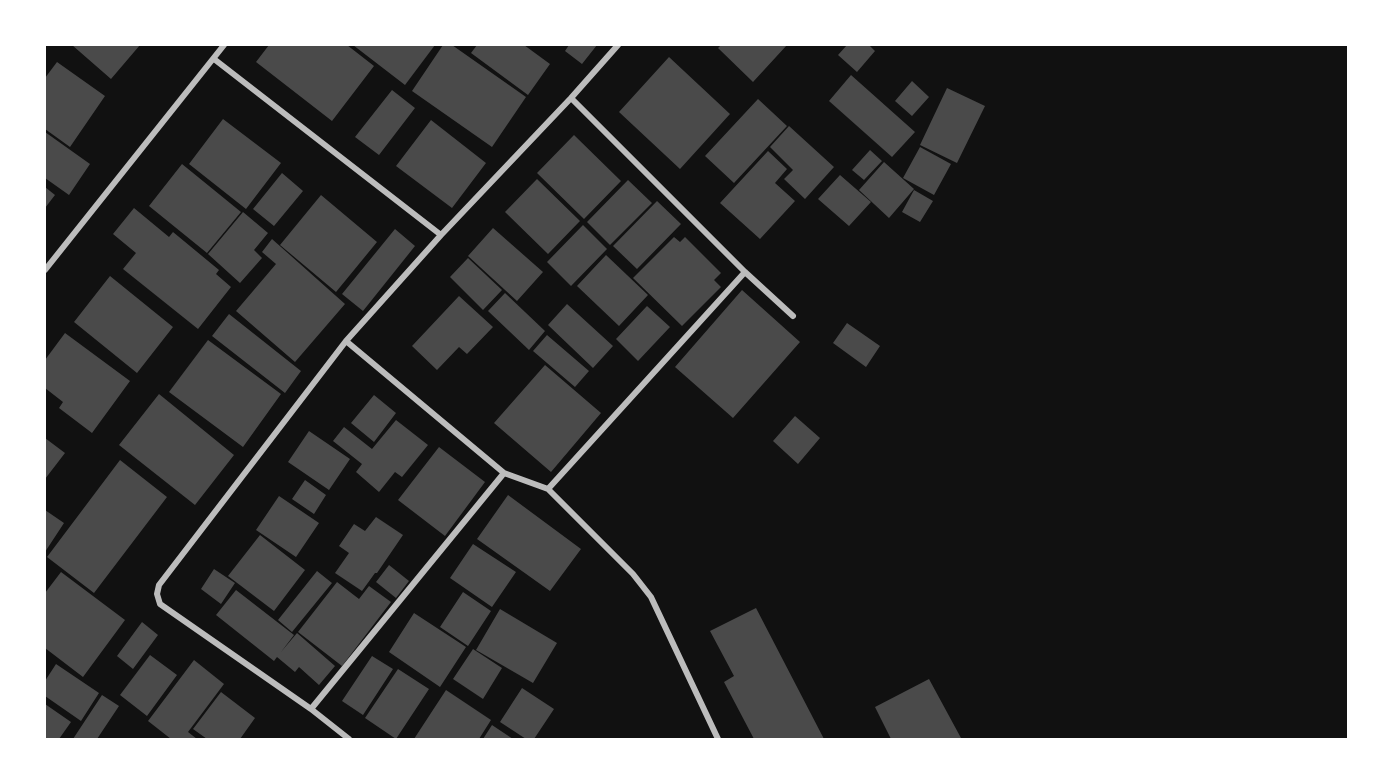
<!DOCTYPE html>
<style>
body{margin:0}
#map{position:relative;width:1393px;height:784px;overflow:hidden;background:#111;font-family:Inter,sans-serif}
canvas{display:block}
.frame{position:absolute;inset:0;border:46px solid #fff;pointer-events:none}
</style>
<div id="map">
<canvas width="1393" height="784"></canvas>
<div class="frame"></div>
</div>
<script>
const context = document.querySelector('canvas').getContext('2d');
context.lineJoin = 'round';
function fillPath(path, color) { context.fillStyle = color; context.fill(path, 'evenodd'); }
const toPath = rows => new Path2D(rows.map(r => 'M' + r).join(''));
function stroke(path, color, width, dash) { context.strokeStyle = color; context.lineWidth = width; context.lineCap = dash ? 'butt' : 'round'; context.setLineDash(dash || []); context.stroke(path); }
fillPath(toPath([
 [72,45,140,45,111,79],
 [269,45,347,45,374,66,332,121,256,62],
 [353,45,435,45,405,85],
 [443,45,452,45,526,97,492,147,412,91],
 [477,45,524,45,550,64,528,95,471,53],
 [569,45,597,45,582,64,565,51],
 [721,45,787,45,753,82,718,48],
 [847,45,869,45,875,51,857,72,838,55],
 [669,57,730,114,680,169,619,112],
 [57,62,105,96,70,147,45,129,45,78],
 [851,75,915,132,892,157,829,101],
 [912,81,929,97,912,116,895,101],
 [947,88,985,106,957,163,920,145],
 [392,90,415,108,379,155,355,137],
 [758,99,787,126,734,183,705,156],
 [223,119,281,163,246,209,189,164],
 [431,120,486,163,452,208,396,166],
 [789,126,834,167,805,199,784,179,793,170,770,147],
 [45,132,90,164,69,195,45,178],
 [574,135,621,181,584,219,537,173],
 [920,147,951,164,934,195,903,178],
 [870,150,882,161,864,180,852,170],
 [768,151,787,169,775,183,795,201,760,239,720,203],
 [884,162,914,189,889,218,859,190],
 [182,164,241,212,207,253,149,206],
 [282,173,303,191,274,226,253,209],
 [840,175,871,202,849,226,818,199],
 [537,179,580,221,548,254,505,212],
 [628,180,652,203,610,245,587,222],
 [45,187,55,195,45,208],
 [914,190,933,201,920,222,902,212],
 [321,195,377,242,336,292,280,245],
 [657,201,681,224,637,269,613,246],
 [134,208,169,237,173,232,219,270,216,274,231,287,198,329,123,269,136,253,113,234],
 [243,212,268,233,254,250,262,258,240,283,208,254],
 [583,225,607,249,571,286,547,262],
 [493,228,543,272,517,301,468,256],
 [395,229,415,246,363,311,342,294],
 [674,237,680,242,685,237,721,273,714,280,721,287,682,326,633,278],
 [272,239,345,304,295,362,236,311,276,264,262,252],
 [606,255,648,295,619,326,577,286],
 [468,258,502,290,483,310,450,277],
 [110,276,173,327,137,373,74,322],
 [742,290,800,342,733,418,675,367],
 [505,293,545,331,529,350,488,311],
 [459,296,493,327,467,354,459,347,437,370,412,346],
 [567,304,613,346,593,368,548,325],
 [647,306,670,327,638,361,616,339],
 [229,314,301,371,285,393,212,336],
 [847,323,880,346,866,367,833,343],
 [65,333,130,381,92,433,59,408,63,402,45,388,45,360],
 [547,335,589,371,575,387,533,351],
 [208,340,281,394,243,447,169,392],
 [545,365,601,413,551,472,494,423],
 [159,394,234,455,195,505,119,445],
 [374,395,396,413,374,442,351,423],
 [795,416,820,438,798,464,773,441],
 [396,420,428,445,402,477,395,472,379,492,356,472,362,464,333,441,344,427,372,449],
 [309,431,350,459,329,490,288,462],
 [45,438,65,453,45,479],
 [439,447,485,482,445,536,398,500],
 [120,460,167,497,94,593,47,557],
 [305,480,326,495,314,514,292,499],
 [508,495,581,549,550,591,477,539],
 [279,496,319,523,296,557,256,530],
 [45,510,64,523,45,552],
 [376,517,403,535,377,573,375,573,362,591,335,573,349,553,339,546,354,524,365,531],
 [260,535,305,570,274,611,228,576],
 [473,544,516,572,492,607,450,578],
 [389,565,409,581,396,598,376,582],
 [214,569,235,583,221,604,201,589],
 [317,571,332,583,292,632,278,620],
 [61,572,125,620,83,677,45,648,45,593],
 [337,582,359,599,369,586,391,602,342,666,298,632],
 [236,590,294,635,281,652,297,633,335,666,319,685,299,667,295,672,277,657,274,661,216,615],
 [463,592,491,611,468,646,440,627],
 [756,608,824,739,754,739,724,682,734,676,710,631],
 [500,609,557,643,533,683,476,650],
 [414,613,466,647,440,687,389,652],
 [142,622,158,635,133,669,117,656],
 [473,649,502,668,483,699,453,679],
 [150,655,177,675,147,716,120,695],
 [372,656,393,669,363,715,342,701],
 [194,660,224,684,188,732,197,739,171,739,148,721],
 [56,664,99,693,81,721,45,696,45,681],
 [398,669,429,689,396,739,365,718],
 [929,679,961,738,891,739,875,707],
 [522,688,554,709,534,739,526,739,500,722],
 [446,690,491,720,479,739,414,739],
 [221,692,255,718,240,739,207,739,193,729],
 [102,695,119,706,97,739,73,739],
 [45,704,71,722,59,739,45,739],
 [492,725,513,739,483,739]
]), '#4a4a4a');
stroke(toPath([
 [214,59,441,235],
 [571,98,745,272,793,316],
 [45,270,224,45],
 [346,341,504,473,548,489,745,272],
 [548,489,633,574,651,597,718,739],
 [311,709,504,473],
 [349,739,311,709,160,604,157,594,159,585,346,341,441,235,571,98,618,45]
]), '#bcbcbc', 6);
</script>
